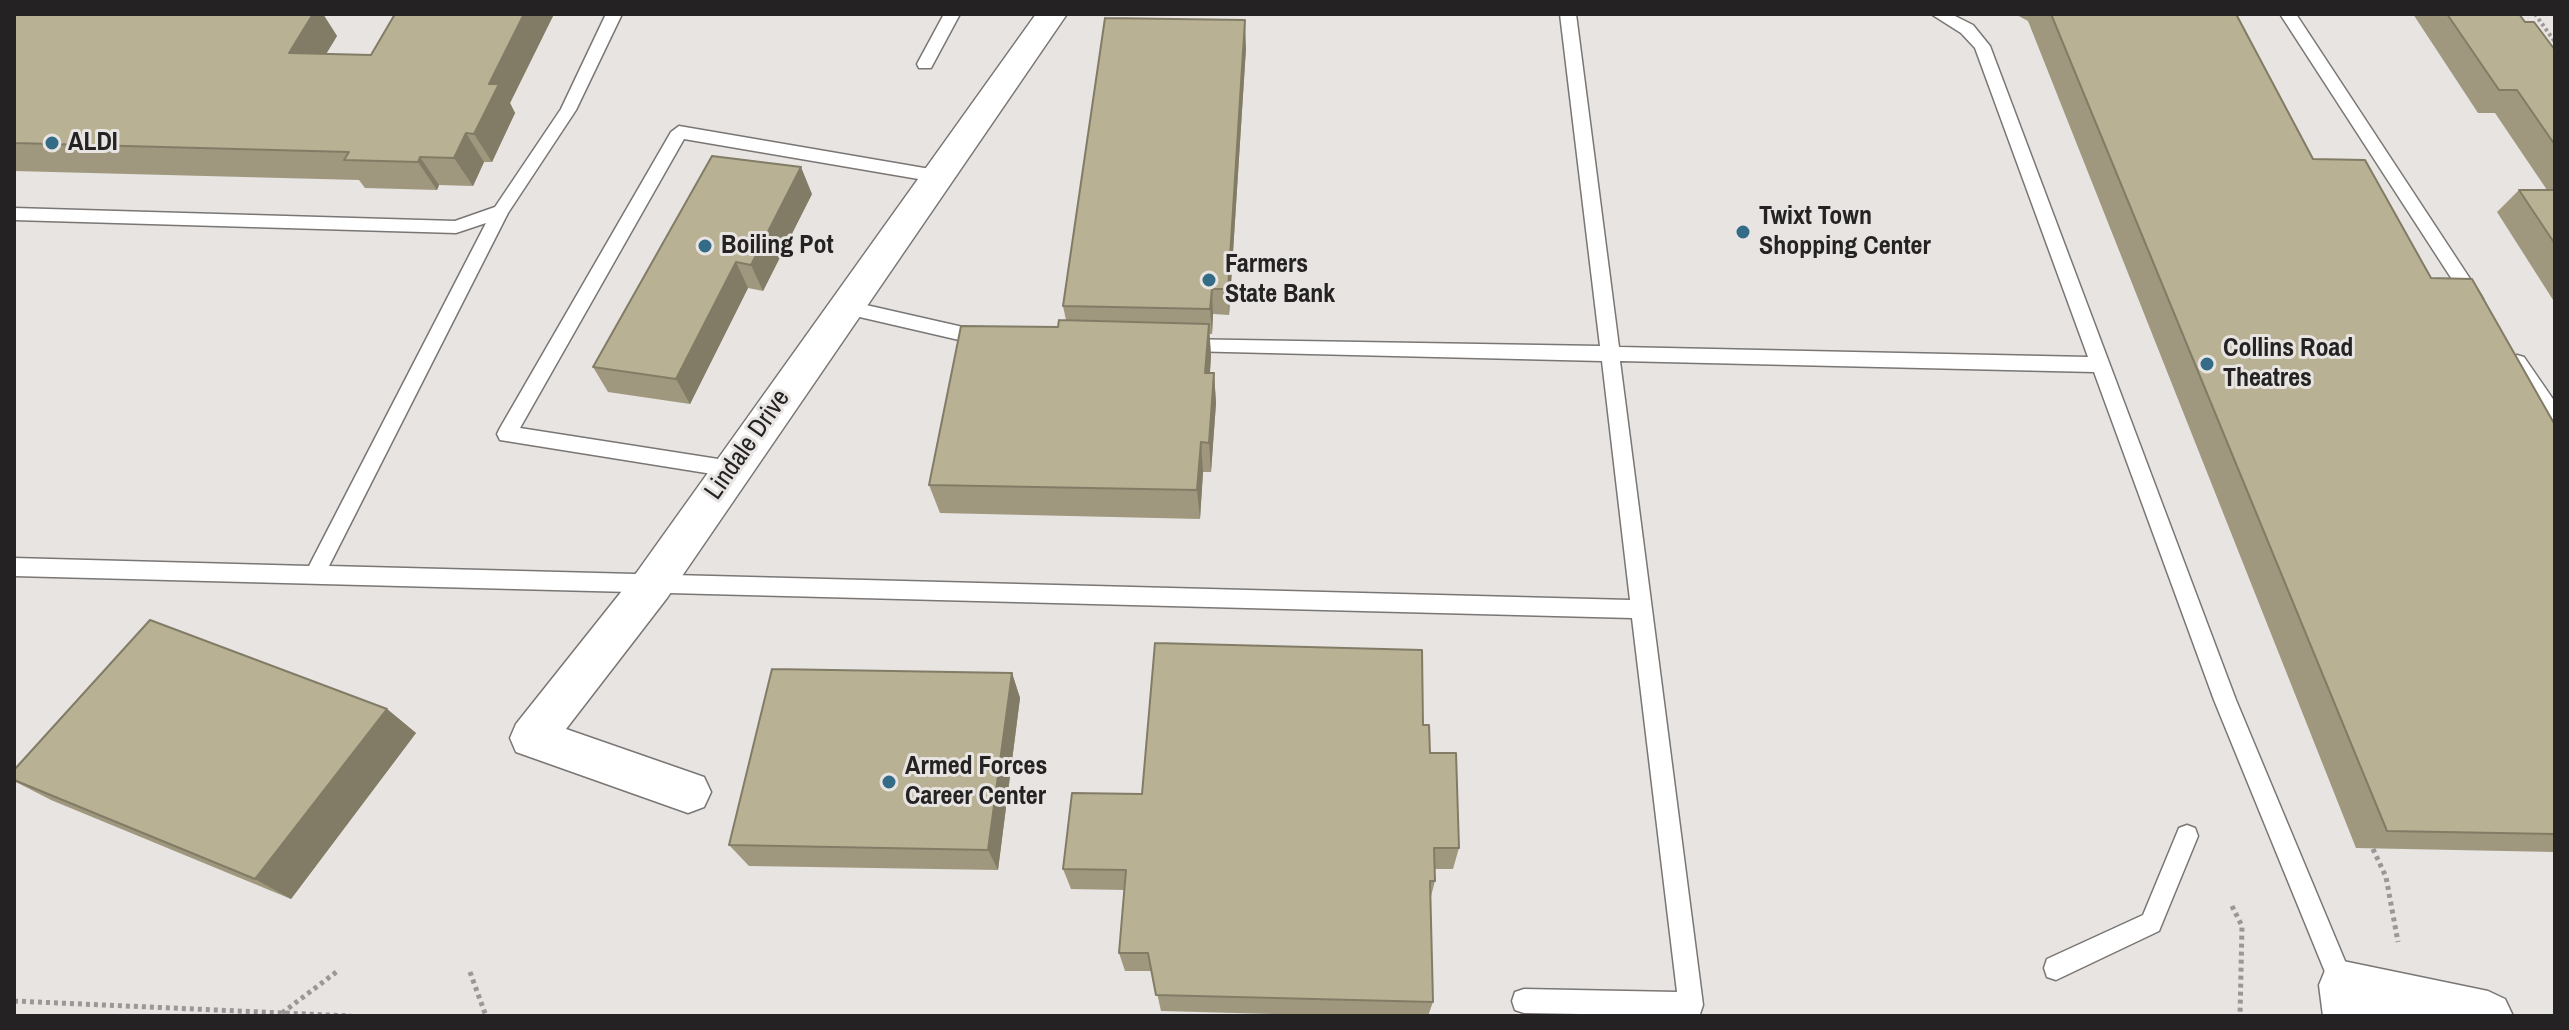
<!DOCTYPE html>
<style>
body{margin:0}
#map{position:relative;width:2569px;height:1030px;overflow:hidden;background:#e7e4e2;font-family:"Archivo Narrow",sans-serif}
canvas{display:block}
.frame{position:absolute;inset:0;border:16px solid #242222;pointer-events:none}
</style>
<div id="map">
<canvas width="2569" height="1030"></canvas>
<div class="frame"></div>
</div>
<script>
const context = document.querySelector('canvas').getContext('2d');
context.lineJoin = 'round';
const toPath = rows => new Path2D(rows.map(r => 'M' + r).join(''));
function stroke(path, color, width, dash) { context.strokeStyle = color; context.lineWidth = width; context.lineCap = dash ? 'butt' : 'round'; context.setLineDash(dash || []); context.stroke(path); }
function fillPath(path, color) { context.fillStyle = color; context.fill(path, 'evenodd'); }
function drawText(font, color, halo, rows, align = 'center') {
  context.font = font + ' "Archivo Narrow",sans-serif'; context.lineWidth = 6; context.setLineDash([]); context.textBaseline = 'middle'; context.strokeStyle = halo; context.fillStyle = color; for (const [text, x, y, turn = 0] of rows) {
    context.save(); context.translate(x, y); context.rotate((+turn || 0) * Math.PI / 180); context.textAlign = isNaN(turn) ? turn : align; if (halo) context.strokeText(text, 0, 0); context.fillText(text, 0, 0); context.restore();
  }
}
const lane = toPath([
 [606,14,622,14,576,110,508,213,329,566,1630,600,1602,361,1185,351,1176,344,1178,339,1600,346,1560,14,1576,14,1619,347,2088,357,1975,48,1961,33,1931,14,1951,14,1973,25,1990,46,2236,700,2355,985,2352,994,2343,997,2334,994,2214,700,2094,372,1620,361,1703,1005,1700,1014,1694,1016,1524,1013,1515,1010,1512,1001,1515,992,1524,989,1677,992,1632,618,14,576,14,558,309,566,486,223,456,233,14,220,14,208,455,221,495,207,561,109,606,14],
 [944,14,960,14,931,68,919,68,917,64,944,14],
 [2280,14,2296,14,2480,294,2483,299,2480,304,2468,304,2280,14],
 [679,126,936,170,944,176,936,182,684,139,520,428,731,461,738,463,741,469,738,475,731,477,500,440,497,434,500,428,671,132,679,126],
 [844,300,985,332,994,339,985,346,838,312,835,307,838,302,844,300],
 [2517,355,2524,357,2555,402,2555,425,2548,422,2510,367,2508,362,2510,357,2517,355],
 [2187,825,2195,828,2198,836,2159,931,2056,980,2047,977,2044,968,2047,959,2143,915,2179,828,2187,825]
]);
const street = toPath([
 [1036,14,1067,14,667,598,566,729,704,777,711,792,704,807,688,813,516,752,510,738,516,724,637,572,1036,14],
 [2343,961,2488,991,2505,999,2513,1016,2323,1016,2319,985,2326,968,2343,961]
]);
stroke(lane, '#797674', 3);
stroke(street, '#797674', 3);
stroke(toPath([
 [2535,14,2555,42]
]), '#9a9796', 4, [3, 3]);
stroke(toPath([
 [2373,849,2386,877,2398,942],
 [2232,906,2242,926,2240,1016],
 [470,972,486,1016],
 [14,1001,351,1016],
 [282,1013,339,970]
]), '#9a9796', 5, [4, 4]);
fillPath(lane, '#fff');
fillPath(street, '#fff');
fillPath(toPath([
 [14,14,323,14,337,36,326,54,371,55,395,14,554,14,510,103,515,113,492,162,484,162,473,186,439,185,437,190,365,188,359,180,14,171],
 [2015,14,2238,14,2236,16,2313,159,2431,278,2555,425,2555,852,2356,848,2028,21],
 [2413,14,2519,14,2525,22,2555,50,2555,303,2497,212,2519,190,2547,190,2495,113,2478,113],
 [1246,48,1229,315,1213,314,1212,334,1209,334,1211,355,1210,373,1214,373,1216,403,1211,472,1203,472,1200,519,940,513,929,485,1058,327,1066,320,1063,306],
 [812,194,763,291,748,288,690,404,608,392,593,367],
 [1012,673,1020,698,998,870,749,866,729,845],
 [387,709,416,733,291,899,51,800,14,781],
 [1423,725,1430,753,1459,848,1453,869,1435,869,1435,881,1430,900,1433,1002,1428,1016,1347,1016,1161,1011,1152,971,1125,971,1119,953,1125,890,1071,889,1063,869,1142,794]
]), '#9f987e');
fillPath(toPath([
 [289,14,323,14,337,36,309,82,289,53],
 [524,14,554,14,510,103,515,113,492,162,474,134,489,84],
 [1245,20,1246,48,1229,315,1228,289],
 [466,133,484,162,473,186,454,158],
 [420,157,439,185,437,190,418,162],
 [801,167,812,194,763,291,751,265],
 [736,262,748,288,690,404,676,379],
 [1212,289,1213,314,1212,334,1210,309],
 [1209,324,1211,355,1208,403,1205,373],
 [1214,373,1216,403,1211,472,1209,443],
 [1201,442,1203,472,1200,519,1197,490],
 [1012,673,1020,698,998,870,988,850],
 [387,709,416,733,291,899,255,879]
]), '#827c67');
const building = toPath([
 [14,14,313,14,289,53,371,55,395,14,524,14,489,84,499,84,474,134,466,133,454,158,420,157,418,162,344,160,349,152,14,143,14,14],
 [2051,14,2236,14,2313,159,2365,160,2431,278,2472,279,2555,425,2555,834,2387,831,2051,14],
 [2447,14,2519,14,2525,22,2534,22,2555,50,2555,145,2517,90,2499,90,2447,14],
 [1105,18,1245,20,1228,289,1212,289,1210,309,1063,306,1105,18],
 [712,156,801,167,751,265,736,262,676,379,593,367,712,156],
 [2519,190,2555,190,2555,244,2519,190],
 [1059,320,1209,324,1205,373,1214,373,1209,443,1201,442,1197,490,929,485,961,326,1058,327,1059,320],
 [150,620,387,709,255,879,14,780,14,770,150,620],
 [1155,643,1422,650,1423,725,1429,725,1430,753,1456,753,1459,848,1434,848,1435,881,1430,881,1433,1002,1156,995,1148,953,1119,953,1126,870,1063,869,1072,793,1142,794,1155,643],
 [772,669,1012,673,988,850,729,845,772,669]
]);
fillPath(building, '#b9b193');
stroke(building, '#827c67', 2);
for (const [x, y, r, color] of [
 [52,143,8,"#346b86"],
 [1743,232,8,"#346b86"],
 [705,246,8,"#346b86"],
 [1209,280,8,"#346b86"],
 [2207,364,8,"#346b86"],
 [889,782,8,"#346b86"]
]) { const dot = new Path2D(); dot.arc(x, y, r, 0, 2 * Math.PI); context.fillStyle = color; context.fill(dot); stroke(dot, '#e7e4e2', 3); }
drawText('bold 26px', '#242222', '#e7e4e2', [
 ["ALDI",68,143],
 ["Twixt Town",1759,217],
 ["Shopping Center",1759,247],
 ["Boiling Pot",721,246],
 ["Farmers",1225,265],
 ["State Bank",1225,295],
 ["Collins Road",2223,349],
 ["Theatres",2223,379],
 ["Armed Forces",905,767],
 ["Career Center",905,797]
], 'left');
drawText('26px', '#242222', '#e7e4e2', [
 ["Lindale Drive",748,445,-55]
]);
</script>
